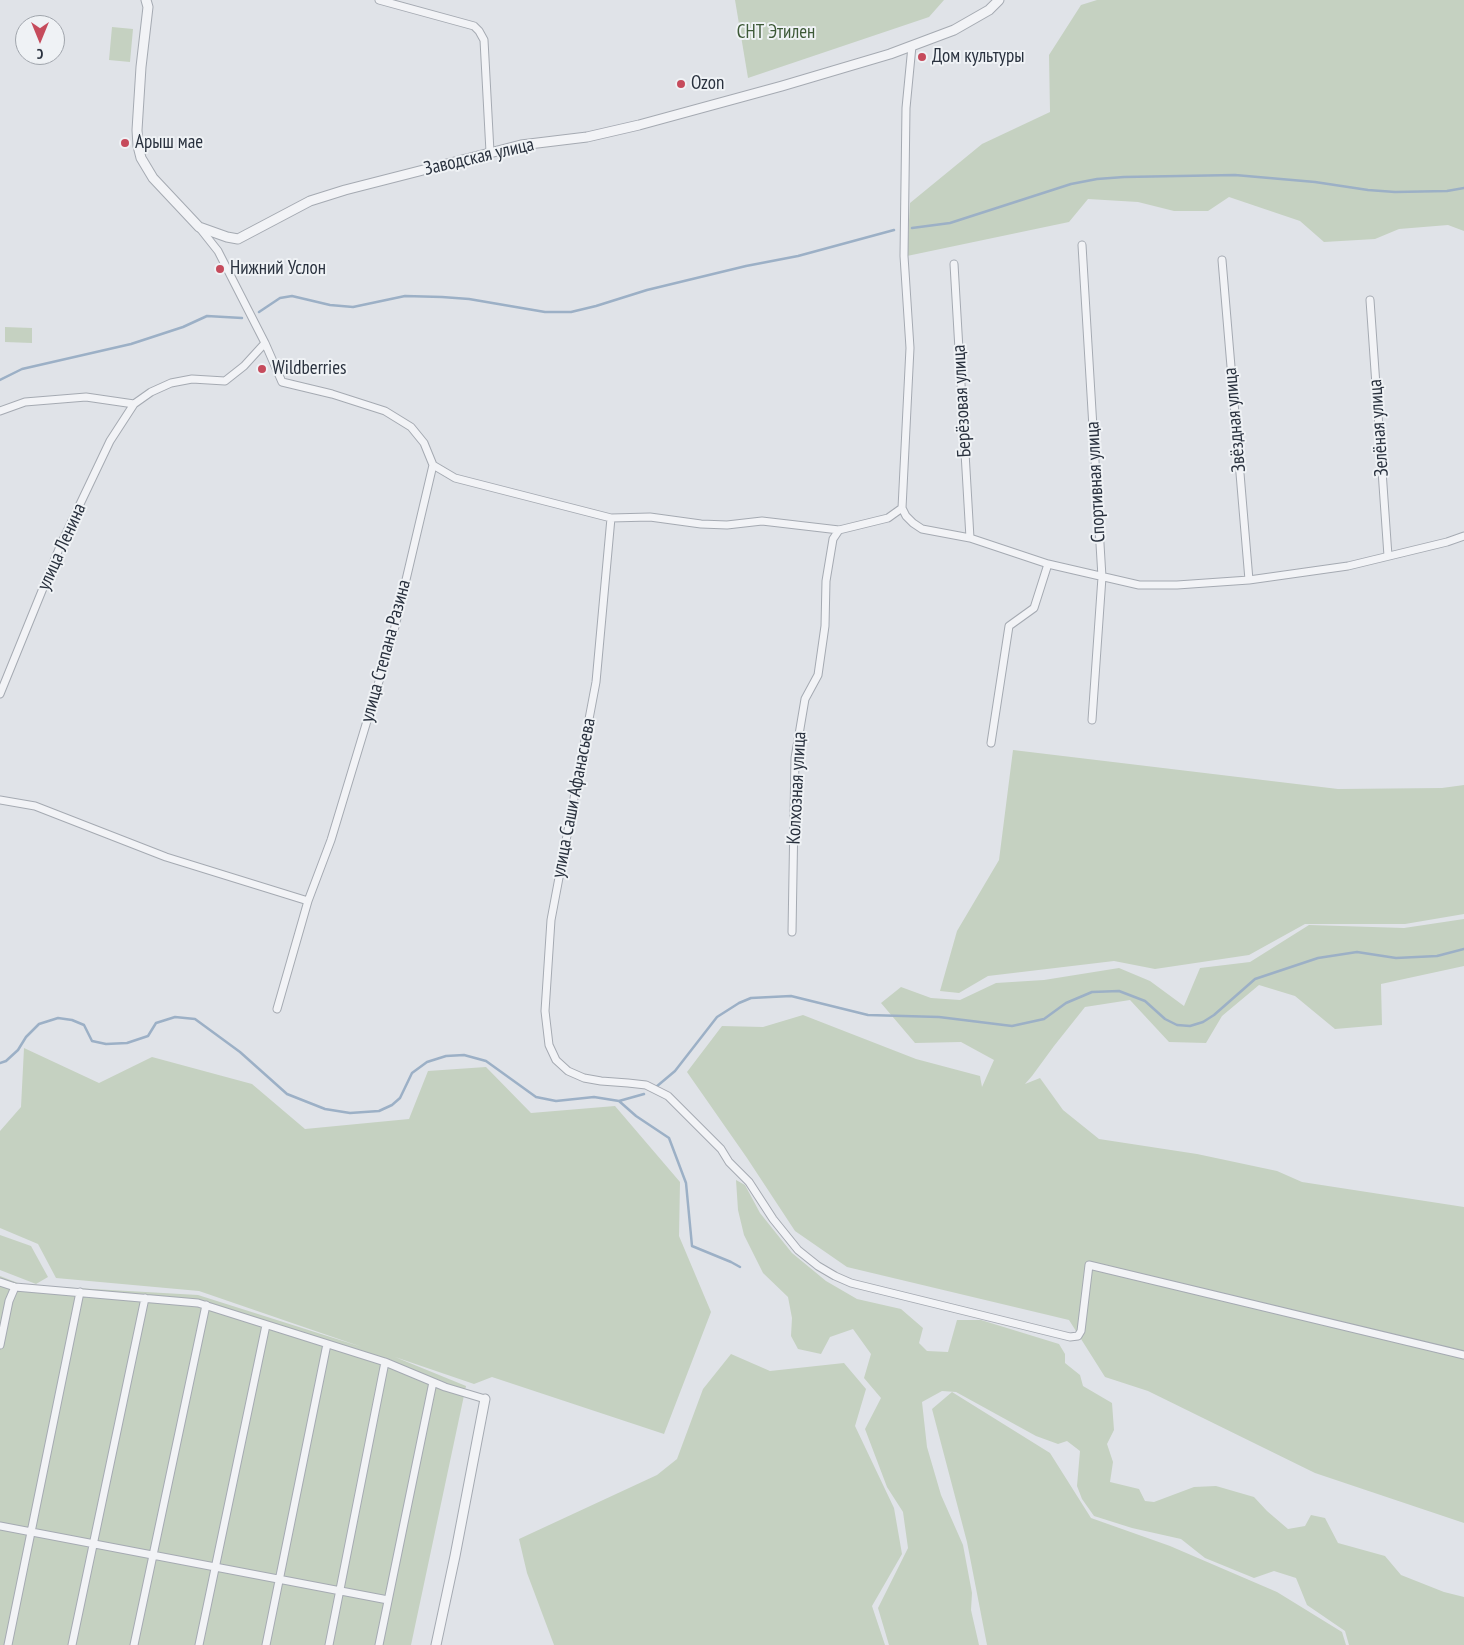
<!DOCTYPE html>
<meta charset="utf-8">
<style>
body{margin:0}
#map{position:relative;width:1464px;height:1645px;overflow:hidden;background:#e0e3e8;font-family:"PT Sans Narrow",sans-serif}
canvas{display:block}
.north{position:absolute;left:15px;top:15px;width:50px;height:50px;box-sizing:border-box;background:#eff2f5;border:1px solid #a0a5ac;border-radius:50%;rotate:180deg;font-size:14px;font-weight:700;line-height:20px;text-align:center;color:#29313e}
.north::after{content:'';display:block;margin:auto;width:18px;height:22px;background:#c64b5c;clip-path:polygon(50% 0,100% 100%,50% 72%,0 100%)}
</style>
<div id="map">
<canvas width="1464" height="1645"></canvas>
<div class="north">С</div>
</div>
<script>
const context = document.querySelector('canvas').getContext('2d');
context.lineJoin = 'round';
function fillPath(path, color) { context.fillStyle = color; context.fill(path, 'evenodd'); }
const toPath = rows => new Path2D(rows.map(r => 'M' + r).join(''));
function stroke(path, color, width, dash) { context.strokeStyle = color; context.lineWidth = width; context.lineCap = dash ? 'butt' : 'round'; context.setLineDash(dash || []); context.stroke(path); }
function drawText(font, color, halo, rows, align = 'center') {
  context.font = font + ' "PT Sans Narrow",sans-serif'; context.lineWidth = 4; context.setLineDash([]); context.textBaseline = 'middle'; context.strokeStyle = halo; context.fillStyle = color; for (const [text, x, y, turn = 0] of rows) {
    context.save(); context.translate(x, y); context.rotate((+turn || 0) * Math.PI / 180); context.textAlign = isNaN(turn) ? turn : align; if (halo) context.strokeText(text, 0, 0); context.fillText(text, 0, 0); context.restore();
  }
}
fillPath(toPath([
 [735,0,944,0,929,17,748,78],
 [1097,0,1464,0,1464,231,1448,225,1399,229,1375,239,1324,242,1300,221,1229,197,1208,211,1174,211,1138,202,1088,199,1069,222,907,256,910,203,982,144,1050,112,1049,55,1081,5],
 [112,27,133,29,130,62,109,60],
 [5,327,32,328,32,343,5,342],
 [1013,750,1338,789,1442,788,1464,785,1464,914,1405,924,1305,924,1249,955,1155,969,1114,961,988,976,959,993,940,991,957,931,999,860],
 [1464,919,1464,966,1381,984,1382,1025,1335,1029,1295,996,1259,985,1222,1016,1206,1043,1169,1042,1130,1000,1085,1007,1054,1046,1032,1076,1025,1084,1040,1078,1063,1110,1099,1139,1197,1154,1277,1171,1302,1182,1464,1207,1464,1523,1315,1473,1148,1391,1105,1377,1069,1320,847,1267,795,1231,747,1158,687,1072,722,1026,763,1027,803,1015,916,1059,980,1076,982,1087,994,1060,961,1042,915,1043,881,1003,901,987,931,998,960,1000,996,983,1044,980,1119,968,1150,981,1184,1006,1200,968,1250,962,1309,925,1404,928],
 [24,1048,99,1083,152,1057,252,1084,305,1129,409,1119,428,1071,486,1067,531,1113,615,1106,680,1182,679,1236,711,1312,664,1434,492,1377,474,1384,395,1357,466,1386,411,1645,0,1645,0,1276,23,1285,198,1295,362,1347,199,1291,56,1278,38,1244,0,1228,0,1131,21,1107],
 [736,1180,745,1185,760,1213,792,1253,826,1281,857,1299,901,1309,923,1328,919,1343,927,1351,948,1352,957,1320,981,1320,1059,1344,1065,1354,1065,1363,1080,1375,1083,1386,1112,1403,1114,1430,1107,1444,1113,1462,1110,1482,1139,1489,1145,1501,1154,1502,1194,1487,1216,1486,1254,1497,1267,1511,1288,1529,1305,1526,1311,1515,1325,1518,1338,1543,1385,1556,1401,1575,1444,1592,1464,1597,1464,1645,1349,1645,1345,1631,1307,1605,1296,1578,1274,1571,1254,1578,1205,1558,1181,1539,1132,1528,1094,1516,1082,1499,1077,1486,1080,1451,1067,1441,1058,1444,1036,1436,956,1392,942,1391,922,1402,927,1447,941,1495,963,1545,972,1593,971,1610,979,1645,889,1645,878,1608,908,1548,903,1512,887,1487,865,1429,881,1398,864,1378,871,1354,853,1329,830,1337,821,1354,798,1349,791,1336,792,1318,788,1297,763,1273,744,1235,738,1210],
 [0,1235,31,1246,48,1277,36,1284,0,1270],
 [731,1354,770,1371,844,1363,866,1389,855,1426,894,1508,902,1554,872,1606,885,1645,554,1645,527,1573,519,1539,657,1475,677,1459,703,1389],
 [952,1392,1050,1453,1091,1518,1170,1546,1277,1592,1342,1632,1346,1645,987,1645,967,1542,932,1409]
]), '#c5d1c1');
stroke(toPath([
 [912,228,950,223,1071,184,1097,179,1124,177,1235,175,1315,182,1368,190,1395,192,1447,191,1464,188],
 [259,312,280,298,292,296,330,305,353,307,405,296,442,297,469,299,545,312,571,312,596,306,647,290,746,266,798,256,894,230],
 [0,380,22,369,131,344,183,327,207,316,242,318],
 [0,1063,6,1061,18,1050,26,1037,39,1024,58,1018,72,1020,84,1025,92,1041,106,1044,127,1043,148,1036,156,1023,175,1017,195,1019,240,1052,287,1094,325,1109,350,1113,379,1111,392,1105,400,1098,412,1073,427,1062,446,1056,464,1055,486,1061,536,1097,556,1101,594,1097,619,1101,636,1116,669,1138,686,1183,692,1246,731,1262,740,1267],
 [656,1087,675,1071,717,1017,739,1003,751,998,791,996,868,1015,939,1017,1012,1026,1044,1019,1066,1003,1092,992,1119,991,1145,1001,1165,1019,1177,1025,1190,1026,1203,1022,1214,1015,1255,979,1318,958,1357,952,1396,958,1437,956,1464,949],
 [619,1101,644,1094]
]), '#9cb0c6', 2.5);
const minor = toPath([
 [379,0,474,26,479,31,484,40,490,152],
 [199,227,218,251,265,343,282,382,332,394,385,411,411,427,424,443,433,465,393,635,331,840,308,901,277,1009],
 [1082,245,1102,577,1092,720],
 [1222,260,1249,580],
 [954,264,970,538],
 [1370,300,1388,556],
 [0,411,25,402,86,397,134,404],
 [433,465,455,478,611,518,650,517,701,524,727,525,762,521,839,530,888,518,902,508,906,516,913,523,922,529,970,538,1048,564,1139,585,1177,585,1249,580,1348,566,1447,542,1464,536],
 [902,508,910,348,904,256,906,108,912,46],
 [611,518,596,682,551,920,545,1011,549,1045,556,1060,568,1071,584,1078,601,1081,628,1083,646,1085,668,1096,721,1149,729,1162,749,1182,773,1219,798,1250,818,1266,835,1276,851,1283,1070,1337,1078,1336,1081,1331,1089,1265,1464,1355],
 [0,694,61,544,110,441,134,404,151,392,171,383,192,379,225,381,244,366,265,343],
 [991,743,1009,626,1034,608,1048,564],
 [0,800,35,806,166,857,308,901],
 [792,932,795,758,805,699,818,675,825,626,826,581,833,539,839,530],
 [0,1282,15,1287,198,1303,385,1362,445,1387,485,1399],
 [0,1345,9,1301,15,1287],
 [0,1526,388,1600],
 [8,1645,80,1292],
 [72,1645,145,1298],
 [134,1645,206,1305],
 [199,1645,266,1325],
 [266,1645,327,1344],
 [329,1645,385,1362],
 [379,1645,433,1382]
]);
const tertiary = toPath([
 [146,0,148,7,141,67,137,130,138,146,141,158,153,178,199,227,227,237,238,239,310,201,345,190,521,145,587,137,639,125,782,86,890,54,954,30,989,10,999,0],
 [436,1645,455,1556,485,1399]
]);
stroke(minor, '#a5aab2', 9);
stroke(tertiary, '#a5aab2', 11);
stroke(minor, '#f2f3f6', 7);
stroke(tertiary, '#f2f3f6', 9);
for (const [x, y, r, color] of [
 [922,57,5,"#c64b5c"],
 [681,84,5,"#c64b5c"],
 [125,143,5,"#c64b5c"],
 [220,269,5,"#c64b5c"],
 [262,369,5,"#c64b5c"]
]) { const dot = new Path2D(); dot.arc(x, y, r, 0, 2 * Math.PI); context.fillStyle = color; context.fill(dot); stroke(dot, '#eff2f5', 2); }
drawText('19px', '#3d5937', '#eff2f5', [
 ["СНТ Этилен",776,33]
]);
drawText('19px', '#29313e', '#eff2f5', [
 ["Дом культуры",932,57],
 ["Ozon",691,84],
 ["Арыш мае",135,143],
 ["Нижний Услон",230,269],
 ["Wildberries",272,369]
], 'left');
drawText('19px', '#29313e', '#eff2f5', [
 ["Заводская улица",479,157,-13],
 ["Берёзовая улица",962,401,-93],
 ["Звёздная улица",1235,420,-95],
 ["Зелёная улица",1379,428,-94],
 ["Спортивная улица",1096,482,-93],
 ["улица Ленина",62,547,-66],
 ["улица Степана Разина",386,651,-75],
 ["Колхозная улица",797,788,-87],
 ["улица Саши Афанасьева",574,798,-79]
]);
</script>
